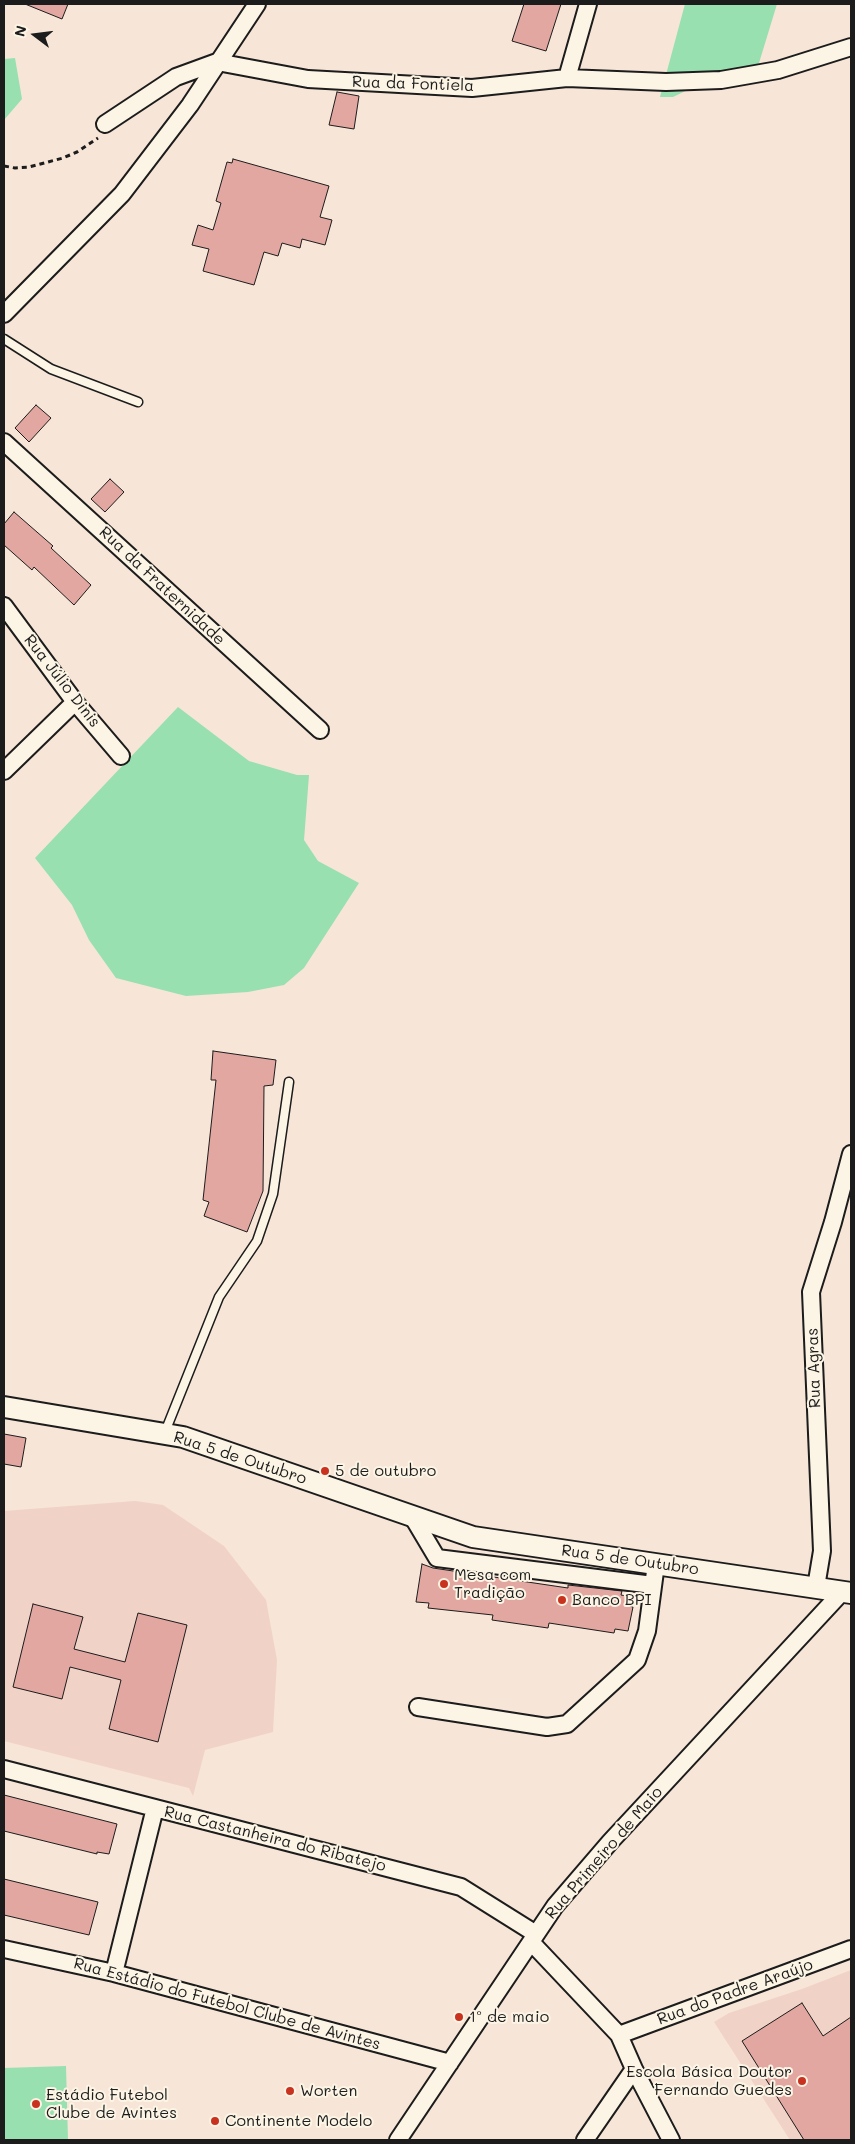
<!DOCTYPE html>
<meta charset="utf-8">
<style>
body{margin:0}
#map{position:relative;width:855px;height:2144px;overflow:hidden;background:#f7e5d7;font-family:Mali,sans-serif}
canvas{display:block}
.frame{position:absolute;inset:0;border:5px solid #1c1c1c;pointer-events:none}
.north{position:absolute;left:10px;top:10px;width:50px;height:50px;-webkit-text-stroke:4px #fcf5e5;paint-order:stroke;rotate:285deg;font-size:14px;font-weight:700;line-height:20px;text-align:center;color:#1c1c1c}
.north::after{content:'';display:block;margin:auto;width:18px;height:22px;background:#1c1c1c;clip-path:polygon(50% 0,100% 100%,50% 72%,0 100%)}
</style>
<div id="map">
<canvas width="855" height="2144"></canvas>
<div class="frame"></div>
<div class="north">N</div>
</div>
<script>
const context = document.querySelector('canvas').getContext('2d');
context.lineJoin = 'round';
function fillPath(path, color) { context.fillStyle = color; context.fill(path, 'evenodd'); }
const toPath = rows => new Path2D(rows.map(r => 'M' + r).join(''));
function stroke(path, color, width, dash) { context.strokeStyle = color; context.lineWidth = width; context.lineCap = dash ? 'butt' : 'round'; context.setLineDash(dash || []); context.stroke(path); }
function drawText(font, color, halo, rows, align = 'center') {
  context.font = font + ' Mali,sans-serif'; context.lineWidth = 4; context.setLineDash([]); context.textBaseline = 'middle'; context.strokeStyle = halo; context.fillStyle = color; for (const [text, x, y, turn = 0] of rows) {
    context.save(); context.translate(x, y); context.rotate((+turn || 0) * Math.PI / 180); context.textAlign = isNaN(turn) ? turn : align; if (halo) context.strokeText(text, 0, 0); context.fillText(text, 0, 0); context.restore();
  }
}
fillPath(toPath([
 [135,1501,163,1505,224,1546,266,1600,277,1660,273,1732,205,1750,193,1796,189,1788,4,1741,4,1511],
 [851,1970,851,2140,790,2140,714,2022,729,2013,802,1989]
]), '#f1d2c7');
fillPath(toPath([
 [685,4,777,4,759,63,743,75,704,82,673,97,660,97],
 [15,58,22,99,4,120,4,59],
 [178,707,249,761,297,775,309,775,304,840,318,861,359,883,304,968,284,985,248,992,186,996,116,978,89,940,72,905,35,858],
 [66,2066,68,2140,4,2140,4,2068]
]), '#98e0af');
const building = toPath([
 [25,4,68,4,62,19,25,4],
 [524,4,561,4,546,51,512,41,524,4],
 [337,92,359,96,354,129,329,125,337,92],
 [233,159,329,186,320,217,332,220,325,245,302,239,300,248,282,243,278,256,264,252,254,285,203,271,209,249,192,245,198,225,213,230,221,203,216,201,227,162,232,163,233,159],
 [36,405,51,418,29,442,15,428,36,405],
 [110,479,124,492,105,512,91,499,110,479],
 [14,512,53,546,51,548,91,585,74,605,34,567,32,570,4,545,4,524,14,512],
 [213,1051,276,1060,273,1085,264,1086,263,1191,247,1232,204,1216,209,1202,203,1200,216,1080,211,1080,213,1051],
 [4,1434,26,1438,21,1467,4,1464,4,1434],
 [422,1564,433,1568,568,1588,568,1585,622,1591,621,1595,632,1597,629,1606,633,1607,628,1631,615,1629,614,1633,549,1623,548,1628,492,1620,493,1615,428,1608,429,1603,416,1602,422,1564],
 [33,1604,83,1617,74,1649,125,1662,138,1613,187,1625,158,1742,109,1729,121,1680,70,1667,62,1699,13,1687,33,1604],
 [4,1795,117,1824,109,1854,97,1852,97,1854,4,1831,4,1795],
 [4,1879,98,1902,89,1935,4,1915,4,1879],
 [802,2003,823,2036,851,2017,851,2140,804,2140,742,2041,802,2003]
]);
fillPath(building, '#e2a7a1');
stroke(building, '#1c1c1c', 1);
const service = toPath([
 [4,339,51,369,138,402],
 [165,1432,219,1297,257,1241,273,1194,289,1082]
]);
const minor = toPath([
 [567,78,588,4],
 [105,124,176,77,217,62,308,79,472,88,567,78,666,82,721,80,778,70,851,47],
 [4,314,122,194,190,105,257,4],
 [4,442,320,730],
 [4,606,75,702,121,756],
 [4,771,75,702],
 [412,1516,437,1558,653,1585],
 [816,1587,822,1551,811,1292,833,1222,851,1154],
 [418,1707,547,1727,567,1724,637,1660,647,1631,656,1564],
 [4,1769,461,1887,536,1934],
 [531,1942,619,2035,634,2069,585,2140],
 [4,1949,114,1973,450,2063],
 [114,1973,155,1808],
 [619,2035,851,1949],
 [634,2069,671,2140],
 [398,2140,555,1906,610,1842,842,1592]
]);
const tertiary = toPath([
 [4,1407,183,1437,473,1537,851,1593]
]);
stroke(service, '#1c1c1c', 11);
stroke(minor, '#1c1c1c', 20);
stroke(tertiary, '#1c1c1c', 24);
stroke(toPath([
 [4,166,15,168,29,167,63,158,77,152,98,138]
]), '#1c1c1c', 3, [5, 4]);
stroke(service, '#fcf5e5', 8);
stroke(minor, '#fcf5e5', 16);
stroke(tertiary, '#fcf5e5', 20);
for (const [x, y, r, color] of [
 [325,1471,5,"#c8321e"],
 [444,1584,5,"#c8321e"],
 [562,1600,5,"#c8321e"],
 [459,2017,5,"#c8321e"],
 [802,2081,5,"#c8321e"],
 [290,2091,5,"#c8321e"],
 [36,2104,5,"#c8321e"],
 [215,2121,5,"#c8321e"]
]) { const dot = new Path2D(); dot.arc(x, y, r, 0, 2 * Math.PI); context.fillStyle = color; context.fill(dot); stroke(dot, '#fcf5e5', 2); }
drawText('16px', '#1c1c1c', '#fcf5e5', [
 ["Rua da Fontiela",413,84,2],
 ["Rua da Fraternidade",162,586,43],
 ["Rua Júlio Dinis",62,681,52],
 ["Rua Agras",814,1368,-92],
 ["Rua 5 de Outubro",240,1458,18],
 ["Rua 5 de Outubro",630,1560,8],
 ["Rua Castanheira do Ribatejo",275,1839,14],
 ["Rua Primeiro de Maio",604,1853,-49],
 ["Rua do Padre Araújo",735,1992,-20],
 ["Rua Estádio do Futebol Clube de Avintes",227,2004,15]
]);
drawText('16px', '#1c1c1c', '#fcf5e5', [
 ["5 de outubro",335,1471],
 ["Mesa com",454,1575],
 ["Tradição",454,1593],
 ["Banco BPI",572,1600],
 ["1º de maio",469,2017],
 ["Escola Básica Doutor",792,2072,"right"],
 ["Fernando Guedes",792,2090,"right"],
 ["Worten",300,2091],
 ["Estádio Futebol",46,2095],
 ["Clube de Avintes",46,2113],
 ["Continente Modelo",225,2121]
], 'left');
</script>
